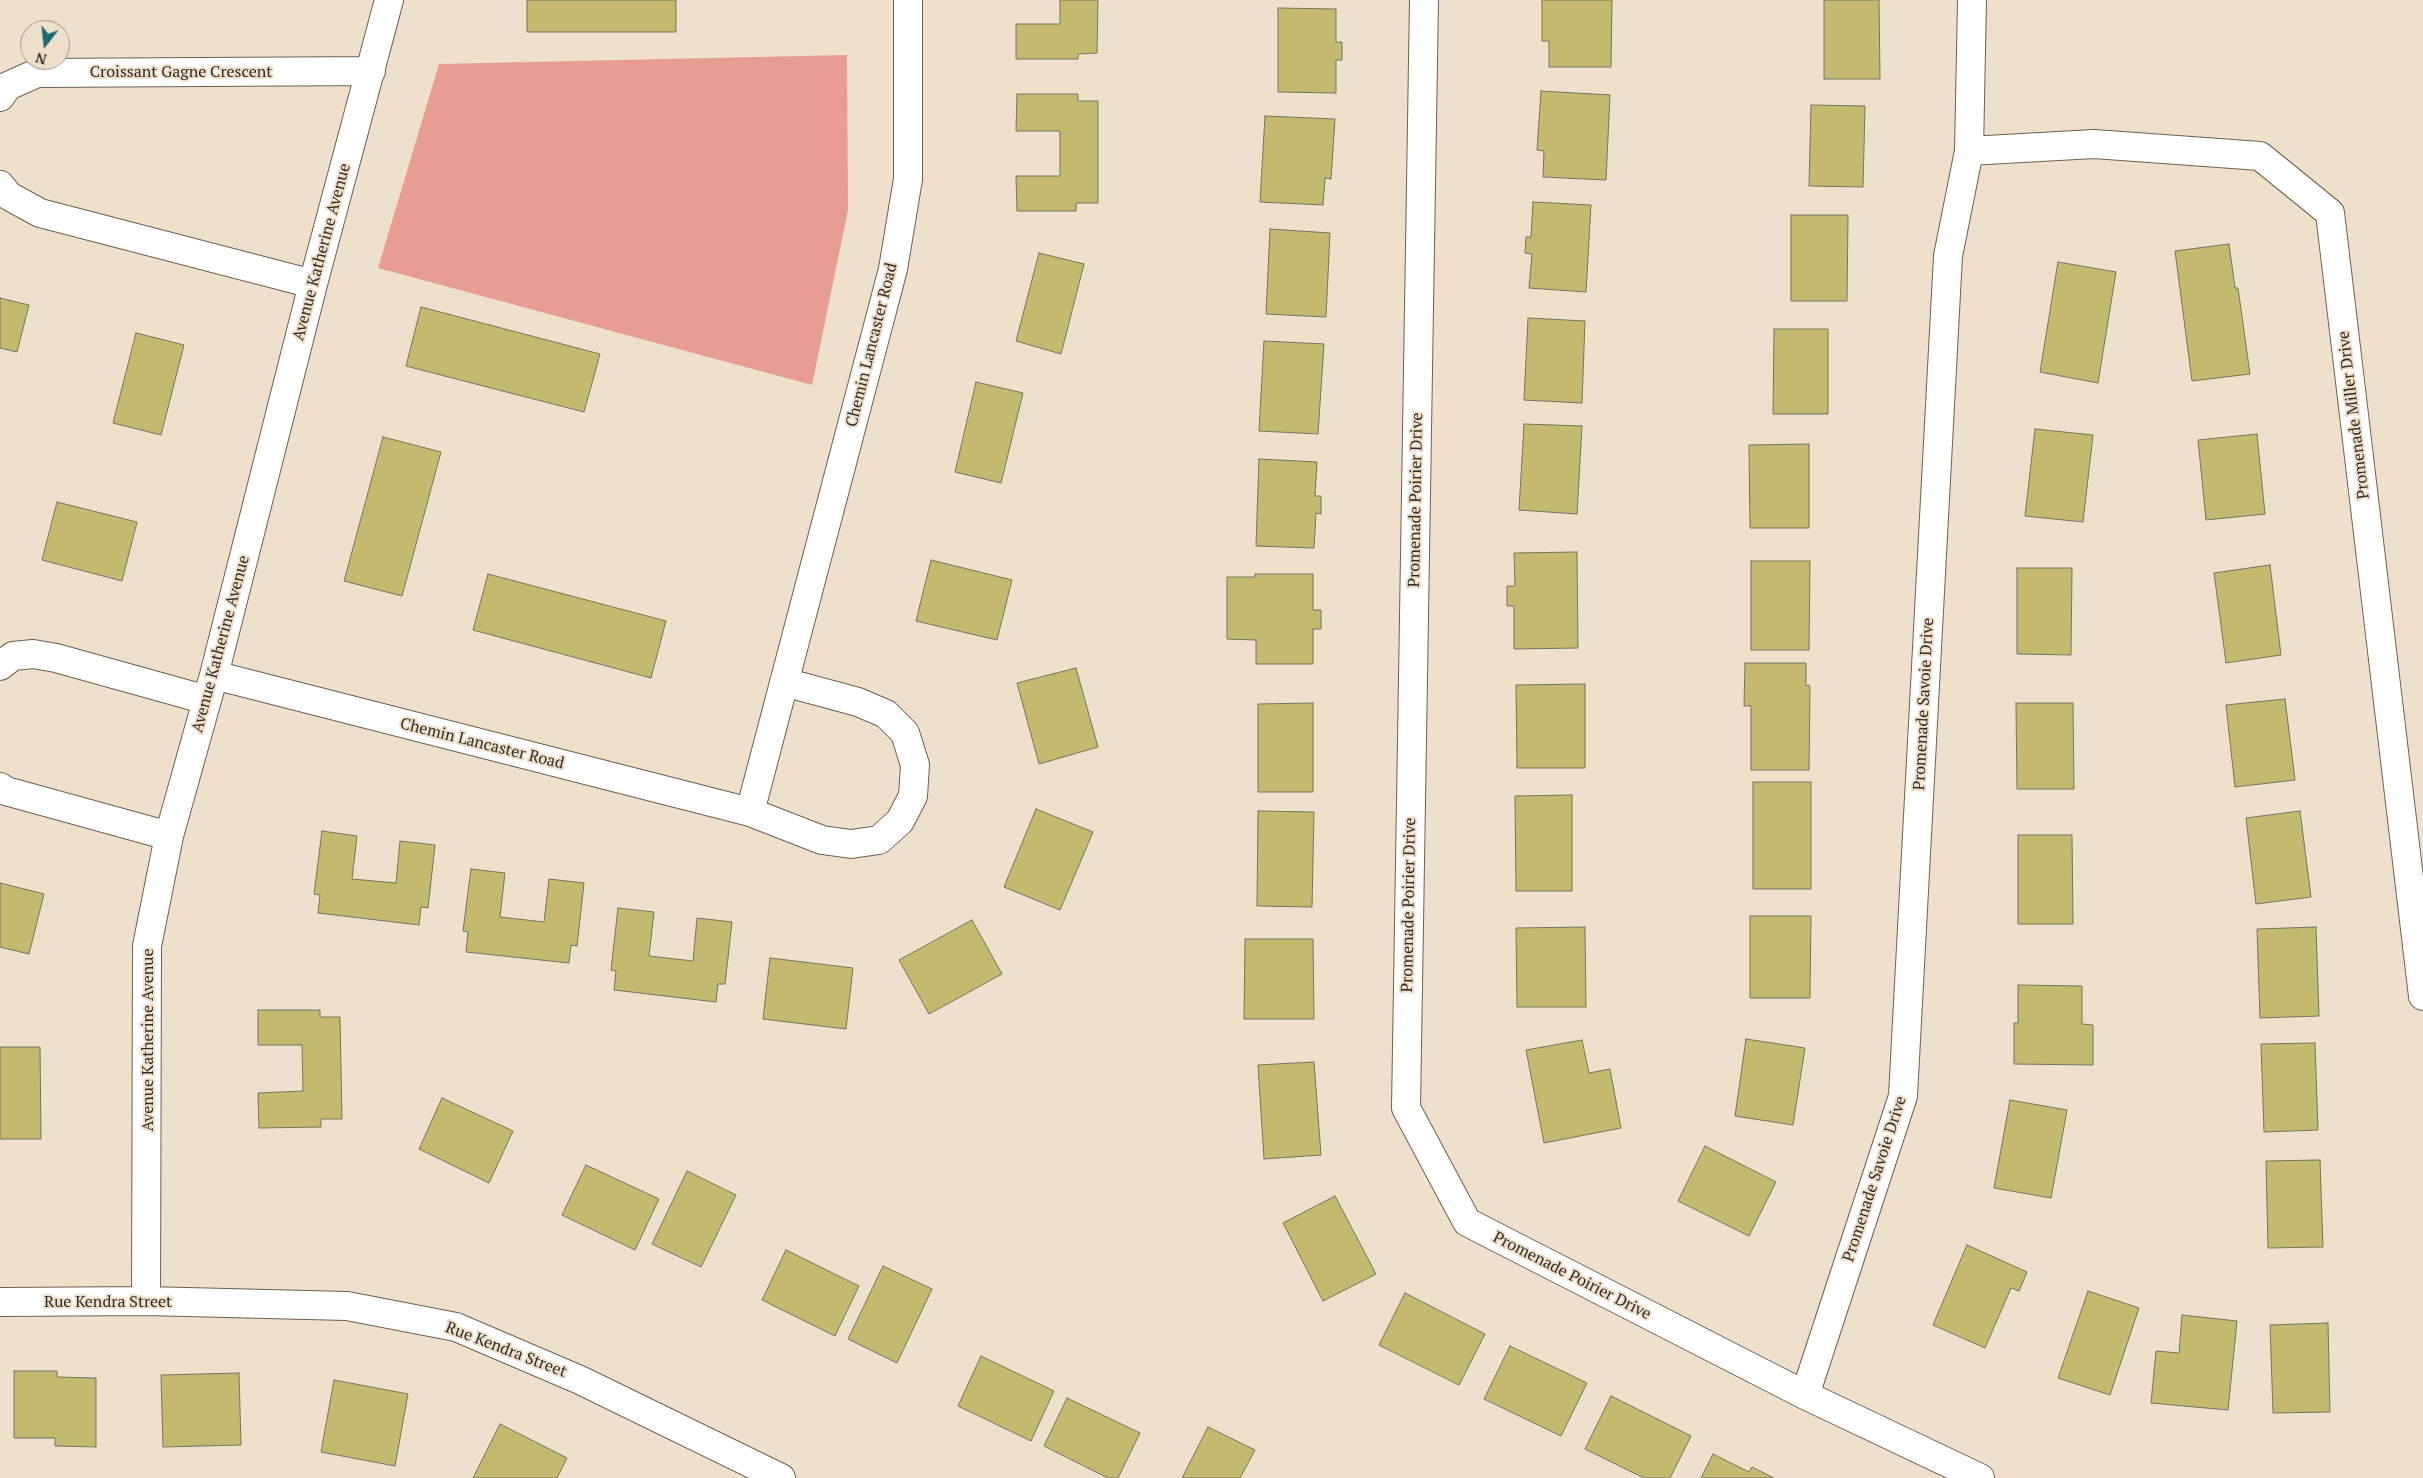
<!DOCTYPE html>
<style>
body{margin:0}
#map{position:relative;width:2423px;height:1478px;overflow:hidden;background:#efe0cb;font-family:"PT Serif",serif}
canvas{display:block}
.north{position:absolute;left:20px;top:20px;width:50px;height:50px;box-sizing:border-box;background:#efe0cb;border:1px solid #a39888;border-radius:50%;rotate:196deg;font-size:14px;font-weight:700;line-height:20px;text-align:center;color:#322d24}
.north::after{content:'';display:block;margin:auto;width:18px;height:22px;background:#1f6a72;clip-path:polygon(50% 0,100% 100%,50% 72%,0 100%)}
</style>
<div id="map">
<canvas width="2423" height="1478"></canvas>
<div class="north">N</div>
</div>
<script>
const context = document.querySelector('canvas').getContext('2d');
context.lineJoin = 'round';
function fillPath(path, color) { context.fillStyle = color; context.fill(path, 'evenodd'); }
const toPath = rows => new Path2D(rows.map(r => 'M' + r).join(''));
function stroke(path, color, width, dash) { context.strokeStyle = color; context.lineWidth = width; context.lineCap = dash ? 'butt' : 'round'; context.setLineDash(dash || []); context.stroke(path); }
function drawText(font, color, halo, rows, align = 'center') {
  context.font = font + ' "PT Serif",serif'; context.lineWidth = 4; context.setLineDash([]); context.textBaseline = 'middle'; context.strokeStyle = halo; context.fillStyle = color; for (const [text, x, y, turn = 0] of rows) {
    context.save(); context.translate(x, y); context.rotate((+turn || 0) * Math.PI / 180); context.textAlign = isNaN(turn) ? turn : align; if (halo) context.strokeText(text, 0, 0); context.fillText(text, 0, 0); context.restore();
  }
}
fillPath(toPath([
 [847,55,848,210,812,385,378,268,439,64]
]), '#e89d94');
const building = toPath([
 [527,0,676,0,676,32,527,32,527,0],
 [1060,0,1098,0,1097,53,1078,54,1078,59,1016,59,1016,24,1060,24,1060,0],
 [1542,0,1612,0,1611,67,1549,67,1549,41,1542,41,1542,0],
 [1824,0,1879,0,1880,79,1824,79,1824,0],
 [1278,8,1336,9,1336,42,1342,42,1342,60,1336,60,1336,93,1278,92,1278,8],
 [1541,91,1610,95,1606,180,1543,177,1544,151,1537,150,1541,91],
 [1017,94,1078,94,1078,101,1098,101,1098,203,1076,203,1076,211,1017,211,1016,176,1060,176,1060,131,1016,131,1017,94],
 [1811,105,1865,106,1863,187,1809,186,1811,105],
 [1265,116,1335,119,1331,179,1325,178,1323,205,1260,202,1265,116],
 [1533,202,1591,205,1586,292,1529,288,1532,254,1525,253,1526,237,1531,237,1533,202],
 [1791,215,1848,215,1847,301,1791,301,1791,215],
 [1270,229,1330,233,1326,317,1266,314,1270,229],
 [2229,244,2235,288,2238,288,2250,374,2192,381,2175,251,2229,244],
 [1039,253,1084,264,1061,354,1016,341,1039,253],
 [2058,262,2116,272,2098,383,2040,372,2058,262],
 [0,298,29,305,17,352,0,348,0,298],
 [421,307,600,354,584,412,406,366,421,307],
 [1528,318,1585,321,1582,403,1524,400,1528,318],
 [1774,329,1828,329,1828,414,1773,414,1774,329],
 [136,333,184,345,161,435,113,423,136,333],
 [1264,341,1324,344,1318,434,1259,431,1264,341],
 [976,382,1023,393,1001,483,955,472,976,382],
 [1524,424,1582,426,1577,514,1519,510,1524,424],
 [2035,429,2093,435,2083,522,2025,516,2035,429],
 [2257,434,2265,514,2206,520,2198,440,2257,434],
 [383,437,441,452,402,596,344,581,383,437],
 [1809,444,1809,528,1750,528,1749,445,1809,444],
 [1259,459,1317,462,1315,496,1321,496,1321,514,1316,513,1314,548,1256,546,1259,459],
 [57,502,137,522,122,581,42,560,57,502],
 [1577,552,1578,648,1514,649,1514,606,1507,606,1507,586,1515,586,1514,553,1577,552],
 [931,560,1012,580,997,640,916,621,931,560],
 [1751,561,1810,561,1809,650,1751,650,1751,561],
 [2270,565,2281,655,2226,663,2214,573,2270,565],
 [2017,568,2072,568,2071,655,2017,654,2017,568],
 [488,574,666,621,651,678,473,630,488,574],
 [1255,574,1313,574,1313,610,1321,610,1321,629,1313,629,1313,664,1256,664,1256,640,1227,639,1227,577,1255,577,1255,574],
 [1745,663,1806,663,1806,686,1809,685,1810,687,1809,770,1751,770,1751,706,1744,706,1745,663],
 [1076,668,1098,747,1039,764,1017,683,1076,668],
 [1585,684,1585,768,1517,768,1516,685,1585,684],
 [2285,699,2295,780,2235,787,2226,705,2285,699],
 [1313,703,1313,792,1258,792,1258,704,1313,703],
 [2016,703,2073,703,2074,789,2017,789,2016,703],
 [1753,782,1811,782,1811,889,1753,889,1753,782],
 [1572,795,1572,891,1516,891,1515,796,1572,795],
 [1036,809,1093,832,1060,910,1004,887,1036,809],
 [1258,811,1314,812,1312,907,1257,906,1258,811],
 [2300,811,2311,897,2256,904,2246,818,2300,811],
 [322,831,357,836,352,879,396,883,400,841,435,845,428,908,421,907,419,925,318,913,320,895,314,894,322,831],
 [2018,835,2072,835,2073,924,2018,924,2018,835],
 [471,869,505,873,500,917,544,922,549,879,584,883,577,946,571,945,569,963,466,952,468,932,463,931,471,869],
 [0,883,44,894,29,954,0,947,0,883],
 [618,908,654,912,649,956,693,961,697,918,732,922,725,984,718,984,716,1002,614,990,616,971,611,970,618,908],
 [1750,916,1811,916,1810,998,1750,998,1750,916],
 [972,920,1002,974,929,1014,899,960,972,920],
 [1585,927,1586,1007,1517,1007,1516,928,1585,927],
 [2316,927,2319,1016,2260,1018,2257,929,2316,927],
 [1245,939,1313,939,1314,1019,1244,1019,1245,939],
 [770,958,853,968,846,1029,763,1019,770,958],
 [2018,985,2082,986,2082,1024,2093,1025,2093,1065,2014,1064,2014,1023,2018,1023,2018,985],
 [258,1010,320,1010,320,1017,340,1017,342,1119,321,1119,321,1127,259,1128,258,1093,303,1091,302,1045,258,1045,258,1010],
 [1746,1039,1805,1048,1793,1125,1735,1116,1746,1039],
 [1582,1040,1589,1073,1610,1069,1621,1128,1544,1143,1526,1050,1582,1040],
 [2315,1043,2318,1130,2264,1132,2261,1044,2315,1043],
 [0,1047,40,1047,41,1139,0,1139,0,1047],
 [1314,1062,1321,1155,1264,1159,1258,1065,1314,1062],
 [442,1098,513,1131,489,1183,419,1149,442,1098],
 [2010,1100,2067,1110,2051,1198,1994,1188,2010,1100],
 [1705,1146,1776,1182,1749,1236,1678,1201,1705,1146],
 [2320,1160,2323,1247,2268,1248,2266,1161,2320,1160],
 [586,1165,659,1199,635,1250,562,1215,586,1165],
 [687,1171,736,1195,701,1267,652,1244,687,1171],
 [1335,1196,1376,1274,1323,1301,1283,1223,1335,1196],
 [1967,1245,2027,1272,2019,1291,2011,1288,1985,1348,1933,1325,1967,1245],
 [786,1250,859,1286,835,1336,762,1300,786,1250],
 [883,1266,932,1289,897,1363,848,1339,883,1266],
 [2088,1291,2139,1308,2110,1395,2058,1378,2088,1291],
 [1405,1293,1485,1334,1459,1385,1379,1345,1405,1293],
 [2182,1315,2237,1321,2228,1410,2151,1403,2156,1351,2179,1353,2182,1315],
 [2328,1323,2330,1412,2273,1413,2270,1325,2328,1323],
 [1510,1346,1587,1383,1561,1436,1484,1399,1510,1346],
 [981,1356,1054,1391,1031,1441,958,1406,981,1356],
 [14,1371,57,1371,57,1377,96,1378,96,1447,55,1446,55,1438,14,1438,14,1371],
 [239,1373,241,1445,163,1447,161,1375,239,1373],
 [334,1380,408,1394,395,1466,321,1452,334,1380],
 [1611,1396,1691,1436,1670,1478,1644,1478,1585,1449,1611,1396],
 [1067,1398,1140,1433,1118,1478,1108,1478,1044,1446,1067,1398],
 [500,1424,567,1458,557,1478,473,1478,500,1424],
 [1208,1427,1255,1450,1240,1478,1182,1478,1208,1427],
 [1713,1454,1749,1472,1752,1467,1774,1478,1701,1478,1713,1454]
]);
fillPath(building, '#c3ba70');
stroke(building, '#76745e', 1);
const minor = toPath([
 [1424,0,1406,1108,1467,1222,1805,1395,1980,1478],
 [0,97,8,86,37,73,371,71],
 [1969,151,2094,144,2260,156,2330,213,2423,996],
 [0,185,9,196,40,213,313,284],
 [0,666,13,656,33,654,56,658,207,700],
 [214,675,750,812,893,269,908,179,908,0],
 [0,787,6,791,169,836],
 [750,812,822,840,851,844,879,840,900,821,913,796,915,765,905,733,886,714,858,702,784,682],
 [146,1301,147,946,169,836,214,675,313,284,389,0],
 [0,1302,146,1301,347,1306,456,1327,580,1380,781,1478],
 [1805,1395,1903,1096,1948,256,1969,151,1972,0]
]);
stroke(minor, '#6e614f', 30);
stroke(minor, '#fff', 28);
drawText('16px', '#322d24', '#efe0cb', [
 ["Croissant Gagne Crescent",181,72],
 ["Avenue Katherine Avenue",322,252,-75],
 ["Chemin Lancaster Road",872,345,-76],
 ["Promenade Miller Drive",2354,415,-97],
 ["Promenade Poirier Drive",1416,500,-89],
 ["Avenue Katherine Avenue",221,644,-75],
 ["Promenade Savoie Drive",1924,704,-87],
 ["Chemin Lancaster Road",482,744,14],
 ["Promenade Poirier Drive",1409,905,-89],
 ["Avenue Katherine Avenue",148,1040,-90],
 ["Promenade Savoie Drive",1875,1179,-72],
 ["Promenade Poirier Drive",1572,1276,27],
 ["Rue Kendra Street",108,1302],
 ["Rue Kendra Street",506,1350,21]
]);
</script>
